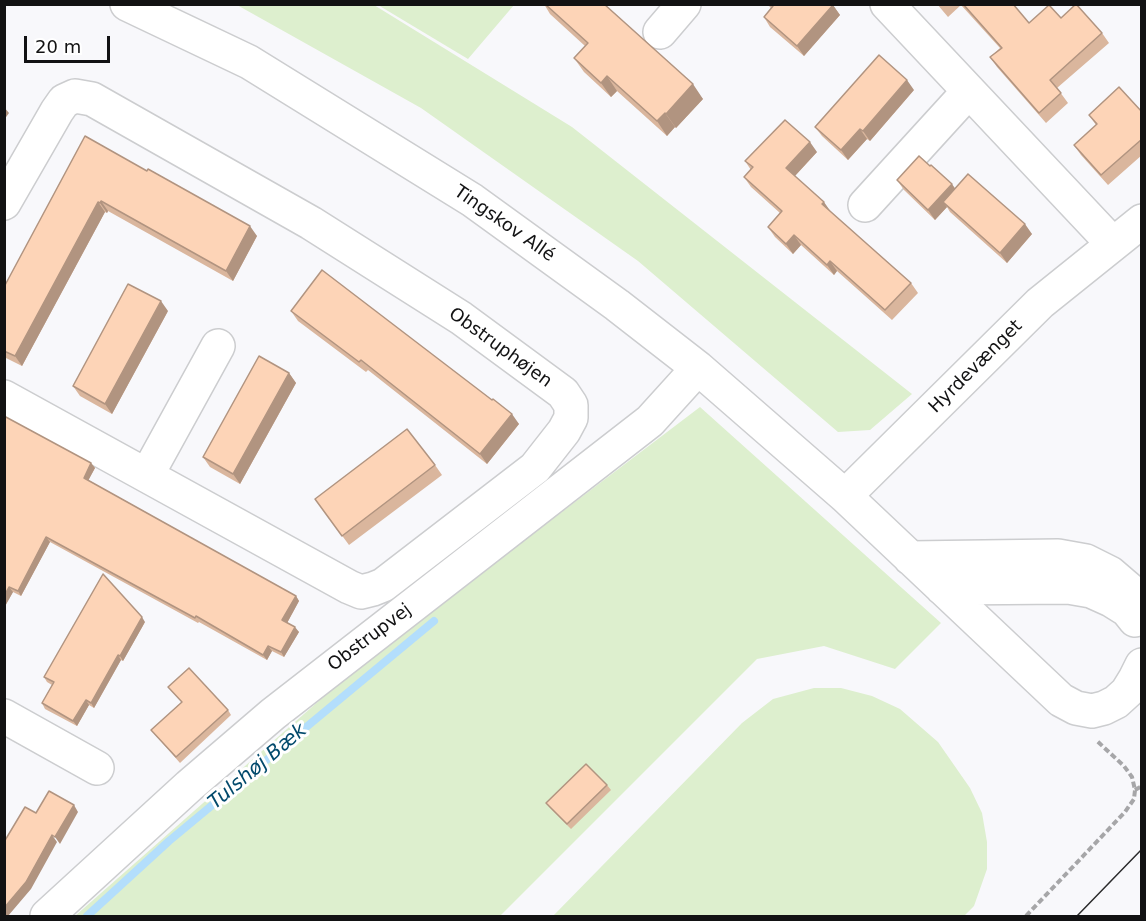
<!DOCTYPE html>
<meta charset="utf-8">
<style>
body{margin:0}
#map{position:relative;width:1146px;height:921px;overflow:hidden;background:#f8f8fb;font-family:"DejaVu Sans",sans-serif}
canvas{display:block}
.frame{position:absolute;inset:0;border:6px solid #121213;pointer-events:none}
.scale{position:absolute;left:24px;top:36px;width:86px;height:27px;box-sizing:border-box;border:3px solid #121213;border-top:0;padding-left:8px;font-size:18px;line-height:21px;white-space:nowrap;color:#121213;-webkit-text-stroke:4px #fff;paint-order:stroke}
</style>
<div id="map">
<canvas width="1146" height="921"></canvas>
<div class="frame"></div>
<div class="scale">20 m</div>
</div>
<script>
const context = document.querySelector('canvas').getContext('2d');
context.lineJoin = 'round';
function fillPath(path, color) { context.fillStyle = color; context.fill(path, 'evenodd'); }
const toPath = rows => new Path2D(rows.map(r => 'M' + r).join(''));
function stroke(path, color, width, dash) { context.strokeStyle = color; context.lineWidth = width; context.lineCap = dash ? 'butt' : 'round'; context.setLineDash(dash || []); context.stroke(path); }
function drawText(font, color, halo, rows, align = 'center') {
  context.font = font + ' "DejaVu Sans",sans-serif'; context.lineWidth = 6; context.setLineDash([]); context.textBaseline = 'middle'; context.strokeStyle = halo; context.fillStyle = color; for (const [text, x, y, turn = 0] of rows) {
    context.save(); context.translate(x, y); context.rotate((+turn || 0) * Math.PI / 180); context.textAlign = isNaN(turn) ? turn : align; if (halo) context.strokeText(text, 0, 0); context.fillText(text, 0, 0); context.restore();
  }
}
fillPath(toPath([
 [237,5,374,5,572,127,912,394,870,430,838,432,638,261,421,108],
 [378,5,514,5,468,59],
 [700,407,941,623,895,669,824,646,757,659,500,916,75,916,355,669],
 [814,688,841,688,872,696,900,709,938,742,970,788,982,813,987,842,987,869,974,906,964,916,553,916,742,723,773,699]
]), '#ddefce');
stroke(toPath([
 [87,916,169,841,434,621]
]), '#b3defc', 8);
const minor = toPath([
 [127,4,249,62,472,200,617,305,698,368,845,496,1061,700,1076,708,1092,711,1104,708,1116,702,1127,692,1135,679,1142,665],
 [887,4,1113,244],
 [660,32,684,4],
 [4,203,57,111,64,101,75,96,92,99,311,223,461,318,563,393,571,405,571,418,564,431,535,468,383,585,373,589,361,592,349,587,4,397],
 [865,205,969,91],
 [147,475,218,346],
 [845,496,1040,303,1142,221],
 [910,558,1058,556,1086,561,1110,573,1131,591,1142,609],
 [942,588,1068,587,1091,591,1111,600,1127,610,1135,620],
 [4,716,97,768],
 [47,916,189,786,273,714,650,421,698,368]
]);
stroke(minor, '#cccdcf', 36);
stroke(toPath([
 [1135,790,1142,786],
 [1026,916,1125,812,1134,799,1135,790,1132,777,1124,766,1097,741]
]), '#a6a6a8', 4, [6, 3]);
stroke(minor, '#fff', 33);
stroke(toPath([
 [1077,916,1142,849]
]), '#2b2b2c', 1.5);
fillPath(toPath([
 [544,4,604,4,703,99,676,128,675,127,667,136,617,91,611,97,584,72,574,58,585,46,550,14],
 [767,4,832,4,840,15,804,56,770,27,764,17,771,8],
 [937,4,1013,4,1029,23,1061,18,1102,33,1109,43,1057,88,1068,103,1046,123,997,67,990,57,1000,48,961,5,948,17],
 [914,90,870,141,867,139,848,160,822,136,815,127],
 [1142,112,1142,155,1108,185,1081,155,1074,145,1096,125,1089,115],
 [85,136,257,236,233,281,108,211,107,213,105,212,22,366,4,357,4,287],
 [817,152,795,176,831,212,911,283,918,293,892,320,837,271,834,275,801,245,793,254,775,237,768,227,780,213,751,187,744,177,751,170,745,161],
 [897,180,955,189,1032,234,1007,263,950,212,947,207,935,220,904,190],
 [168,311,112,414,80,396,73,386],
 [291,311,492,400,519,424,487,464,368,370,366,372,298,321],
 [289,373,296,383,240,484,210,467,203,457],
 [4,416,91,463,95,468,88,480,296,596,299,601,287,623,299,632,284,657,272,651,267,660,199,622,198,623,50,542,21,596,13,592,4,608],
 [435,465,442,475,349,545,315,499],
 [145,622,123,661,121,660,94,708,89,705,77,726,45,709,42,703,52,685,47,682,44,677],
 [168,687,228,710,231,715,180,763,151,730,182,702],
 [607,785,611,790,571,829,550,808,546,803]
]), '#dab69d');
fillPath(toPath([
 [833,5,840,15,804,56,797,46],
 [607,76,617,91,611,97,601,83],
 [907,80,914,90,870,141,863,131],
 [693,84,703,99,676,128,666,114],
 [4,107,9,113,4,120],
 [665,113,675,127,667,136,657,121],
 [860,129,867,139,848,160,841,150],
 [810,142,817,152,793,178,786,168],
 [952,184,959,194,943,202,947,207,935,220,928,210],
 [101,201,108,211,107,213,100,203],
 [98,202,105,212,22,366,15,356],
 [824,202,831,212,822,204],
 [1025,224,1032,234,1007,263,1000,253],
 [250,226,257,236,233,281,226,271],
 [794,235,801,245,793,254,786,244],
 [830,261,837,271,834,275,827,265],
 [161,301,168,311,112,414,105,404],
 [289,373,296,383,240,484,233,474],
 [512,414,519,424,487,464,480,454],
 [91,463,95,468,87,483,84,478],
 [46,537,50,542,21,596,18,591],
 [9,587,13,592,4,608,4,596],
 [296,596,299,601,286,625,282,620],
 [142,617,145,622,123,661,120,656],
 [295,627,299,632,284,657,281,652],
 [268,646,272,651,267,660,263,655],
 [118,655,121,660,94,708,91,703],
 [86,700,89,705,77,726,73,721],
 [74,805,78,812,60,844,55,837],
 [52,835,57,842,31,889,8,916,4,916,4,908]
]), '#b19480');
const building = toPath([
 [545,4,604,4,693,84,666,114,665,113,657,121,607,76,601,83,574,58,588,43,545,4],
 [771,4,832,4,833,5,797,46,764,17,773,6,771,4],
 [963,4,1013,4,1029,23,1049,5,1061,18,1076,4,1102,33,1050,80,1061,93,1039,113,990,57,1002,48,963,4],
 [879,55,907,80,863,131,860,129,841,150,815,127,879,55],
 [1119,87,1142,112,1142,139,1101,175,1074,145,1097,124,1089,115,1119,87],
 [785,120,810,142,786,168,824,202,822,204,911,283,885,310,830,261,827,265,794,235,786,244,768,227,782,211,744,177,753,167,745,161,785,120],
 [85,136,147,171,148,169,250,226,226,271,101,201,100,203,98,202,15,356,4,351,4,287,85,136],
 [919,156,930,166,931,165,952,184,928,210,897,180,919,156],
 [968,174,1025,224,1000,253,943,202,968,174],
 [322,270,492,400,493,399,512,414,480,454,361,360,359,362,291,311,322,270],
 [128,284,161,301,105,404,73,386,128,284],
 [259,356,289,373,233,474,203,457,259,356],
 [4,416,91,463,84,478,296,596,282,620,295,627,281,652,268,646,263,655,196,616,195,618,46,537,18,591,9,587,4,596,4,416],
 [407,429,435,465,342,536,315,499,407,429],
 [103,574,142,617,120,656,118,655,91,703,86,700,73,721,42,703,54,682,44,677,103,574],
 [189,668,228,710,176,757,151,730,182,702,168,687,189,668],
 [586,764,607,785,567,824,546,803,586,764],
 [49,791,74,805,55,837,52,835,26,882,4,908,4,842,25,807,36,813,49,791]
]);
fillPath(building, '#fdd4b7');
stroke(building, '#b19480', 1.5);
drawText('18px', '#121213', '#fff', [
 ["Tingskov Allé",504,224,35],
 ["Obstruphøjen",500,348,36],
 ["Hyrdevænget",976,367,-45],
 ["Obstrupvej",370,638,-37]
]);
drawText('italic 20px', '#024a6c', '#fff', [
 ["Tulshøj Bæk",258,767,-40]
]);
</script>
